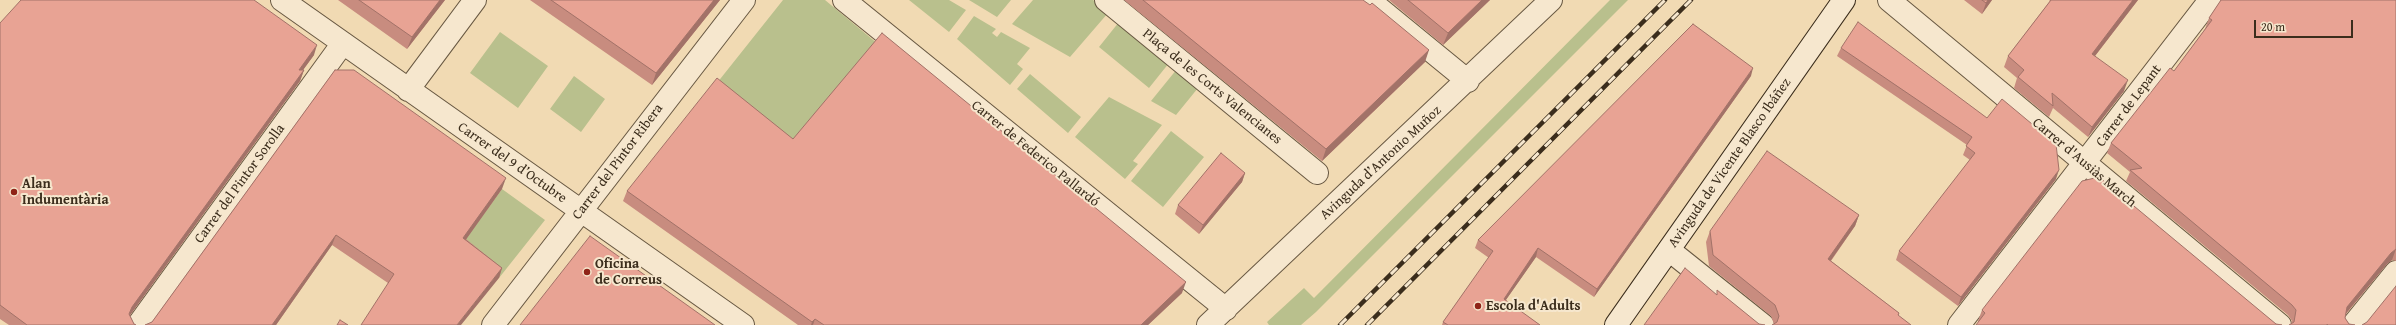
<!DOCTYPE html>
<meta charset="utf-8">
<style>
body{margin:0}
#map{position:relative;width:2396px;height:325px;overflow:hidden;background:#f1dab3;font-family:"Gentium Book Plus",serif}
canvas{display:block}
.scale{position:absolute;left:2254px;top:20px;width:99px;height:18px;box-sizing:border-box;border:2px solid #3b2d1c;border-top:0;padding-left:5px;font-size:12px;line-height:14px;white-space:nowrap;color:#3b2d1c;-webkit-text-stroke:3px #f6e7ce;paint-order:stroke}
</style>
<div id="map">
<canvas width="2396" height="325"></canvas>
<div class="scale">20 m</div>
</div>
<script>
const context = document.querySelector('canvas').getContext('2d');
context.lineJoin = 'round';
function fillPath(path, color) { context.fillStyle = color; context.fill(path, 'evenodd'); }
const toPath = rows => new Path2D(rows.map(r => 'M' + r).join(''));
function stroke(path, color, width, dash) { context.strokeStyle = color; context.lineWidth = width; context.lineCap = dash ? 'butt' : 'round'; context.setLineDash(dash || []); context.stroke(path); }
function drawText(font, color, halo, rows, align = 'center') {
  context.font = font + ' "Gentium Book Plus",serif'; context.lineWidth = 4; context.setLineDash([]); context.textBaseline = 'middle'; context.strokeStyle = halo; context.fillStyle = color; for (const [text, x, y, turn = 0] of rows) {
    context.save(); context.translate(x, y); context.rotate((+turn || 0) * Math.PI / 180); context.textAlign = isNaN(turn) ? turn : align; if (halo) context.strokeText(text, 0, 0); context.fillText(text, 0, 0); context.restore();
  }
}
fillPath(toPath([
 [783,0,825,0,878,44,789,149,713,88],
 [909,0,949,0,966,10,949,32],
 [969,0,1011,0,997,17],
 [1033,0,1093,0,1108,13,1070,57,1012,24],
 [1610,0,1628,0,1316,312,1301,325,1269,325,1267,322,1304,288,1314,298],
 [974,16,996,29,992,33,997,37,1001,32,1030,48,1017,64,1023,69,1010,85,957,39],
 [1119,22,1169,63,1149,88,1099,47],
 [500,32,548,66,518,108,470,73],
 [1177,69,1198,88,1176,115,1151,101],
 [1030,74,1081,117,1068,133,1017,89],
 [574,76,605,99,581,132,550,109],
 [1109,97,1162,125,1133,161,1138,164,1125,179,1075,137],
 [1171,131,1204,157,1163,207,1131,181],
 [502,189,545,220,499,278,459,248]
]), '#b9c08d');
const street = toPath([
 [282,0,743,325],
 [844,0,1226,309],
 [1106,0,1317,173],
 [1369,0,1468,81],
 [1889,0,2280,325],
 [408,90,475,0],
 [1669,250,1763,325],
 [138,325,343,43],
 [493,325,744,0],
 [1208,325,1551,0],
 [1959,325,2210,0],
 [2353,325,2396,272]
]);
const secondary = toPath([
 [1616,325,1844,0]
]);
stroke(street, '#685842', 24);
stroke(secondary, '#3b2d1c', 24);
stroke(street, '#f6e7ce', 22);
stroke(secondary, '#f6e7ce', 22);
const rail = toPath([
 [1340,325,1665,0],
 [1367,325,1691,0]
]);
stroke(rail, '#3b2d1c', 4.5);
stroke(rail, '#f6e7ce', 3, [9]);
fillPath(toPath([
 [338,0,445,0,407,49],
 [530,0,720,0,652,85],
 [1124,0,1363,0,1425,62,1322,161],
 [1389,0,1490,0,1443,45],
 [1964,0,1992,0,1982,14],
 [2049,0,2138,0,2095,56,2124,91,2088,137,2053,108,2049,117,2014,88,2017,78,2004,67,2008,56,2050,1],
 [2221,0,2396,0,2396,261,2392,260,2387,264,2346,314,2345,318,2349,324,2355,325,2289,325,2291,324,2292,321,2288,315,2126,181,2130,172,2107,153,2111,143,2174,71,2205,29,2209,18],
 [0,23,314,55,303,70,304,70,300,81,130,315,134,324,136,325,9,325,0,319],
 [1841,48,2056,179,1958,306,1896,260,1899,251,1970,160,1963,155,1967,145,1837,56],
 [335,70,502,189,466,239,502,268,499,278,388,283,332,245,276,325,145,325,152,322],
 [1751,76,1594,297,1536,257,1505,301,1540,325,1442,325,1443,322,1489,258,1475,248,1478,240],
 [793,139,1182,293,1148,325,798,325,623,201,627,191],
 [1245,173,1242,182,1199,234,1175,214,1178,205],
 [1859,215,1855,226,1831,261,1899,313,1899,315,1774,324,1771,316,1709,266,1706,242,1710,231],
 [1982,310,2276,324,1978,322,1978,321]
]), '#c88c7f');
fillPath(toPath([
 [440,0,445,0,407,49,412,37],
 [714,0,720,0,652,85,656,73],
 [1482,0,1490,0,1443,45,1448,33],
 [1988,0,1992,0,1982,14,1986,3],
 [2133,0,2138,0,2088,65,2092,54],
 [317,45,314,55,295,81,299,70],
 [1429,50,1425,62,1322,161,1326,149],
 [1753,68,1751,76,1594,297,1597,289],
 [304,70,300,81,128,318,132,307],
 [2128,80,2124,91,2088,137,2092,127],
 [2059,170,2056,179,1958,306,1961,297],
 [1245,173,1242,182,1199,234,1203,225],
 [506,178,502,189,460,248,463,238],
 [1859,215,1855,226,1824,270,1828,259],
 [336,235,332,245,276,325,272,325],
 [1538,248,1536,257,1501,307,1504,299],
 [2396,249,2392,260,2387,264,2343,317,2347,307,2391,253],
 [502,268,499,278,461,325,457,325],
 [1186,282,1182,293,1148,325,1141,325],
 [815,319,813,325,811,325,812,322]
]), '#a27268');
const building = toPath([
 [21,0,254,0,317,45,299,70,304,70,132,307,129,314,134,324,136,325,27,325,0,305,0,23,21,0],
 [359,0,440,0,412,37,359,0],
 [551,0,714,0,656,73,551,0],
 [1143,0,1363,0,1370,5,1372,3,1429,50,1326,149,1143,0],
 [1408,0,1482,0,1448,33,1408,0],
 [1982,0,1988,0,1986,3,1982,0],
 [2051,0,2133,0,2092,54,2128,80,2092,127,2052,93,2053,106,2018,77,2024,70,2008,56,2051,0],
 [2221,0,2396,0,2396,249,2391,253,2347,307,2345,318,2349,324,2355,325,2328,325,2327,324,2327,325,2289,325,2294,322,2296,310,2292,305,2130,170,2142,168,2111,143,2170,68,2174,71,2212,20,2209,18,2221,0],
 [1858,22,1987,118,2002,99,2056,144,2059,170,1961,297,1899,251,1975,153,1966,146,1972,137,1841,48,1858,22],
 [1693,24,1753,68,1597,289,1538,248,1504,299,1540,325,1448,325,1443,322,1493,251,1478,240,1693,24],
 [882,33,1186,282,1141,325,824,325,815,319,812,322,627,191,717,78,793,139,882,33],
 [335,70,354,70,506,178,463,238,502,268,457,325,361,325,394,274,336,235,272,325,145,325,152,322,335,70],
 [1767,151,1859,215,1828,259,1899,313,1898,315,1911,325,1772,325,1777,322,1779,316,1775,305,1713,255,1710,231,1767,151],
 [1221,153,1245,173,1203,225,1178,205,1221,153],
 [2099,177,2276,324,2282,325,1976,325,1985,313,1982,310,2082,181,2099,177],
 [590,236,715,325,520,325,590,236],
 [1685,268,1717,295,1717,290,1759,324,1765,325,1644,325,1685,268],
 [2396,286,2396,325,2362,325,2367,322,2396,286],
 [340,320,348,325,337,325,340,320]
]);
fillPath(building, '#e8a394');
stroke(building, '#a27268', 1);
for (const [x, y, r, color] of [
 [14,192,4,"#8f2418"],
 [587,272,4,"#8f2418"],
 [1478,306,4,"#8f2418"]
]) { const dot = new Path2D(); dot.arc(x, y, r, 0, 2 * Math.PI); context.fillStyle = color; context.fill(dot); stroke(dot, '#f6e7ce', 1.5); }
drawText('14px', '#3b2d1c', '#f6e7ce', [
 ["Plaça de les Corts Valencianes",1212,87,39],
 ["Carrer de Lepant",2129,106,-53],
 ["Carrer de Federico Pallardó",1035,154,39],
 ["Carrer del Pintor Ribera",618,162,-53],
 ["Carrer del 9 d’Octubre",512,163,35],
 ["Avinguda d’Antonio Muñoz",1381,163,-43],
 ["Avinguda de Vicente Blasco Ibáñez",1730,163,-55],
 ["Carrer d'Ausiàs March",2084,163,40],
 ["Carrer del Pintor Sorolla",240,184,-54]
]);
drawText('bold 14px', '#3b2d1c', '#f6e7ce', [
 ["Alan",22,184],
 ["Indumentària",22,200],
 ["Oficina",595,264],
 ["de Correus",595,280],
 ["Escola d'Adults",1486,306]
], 'left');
</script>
